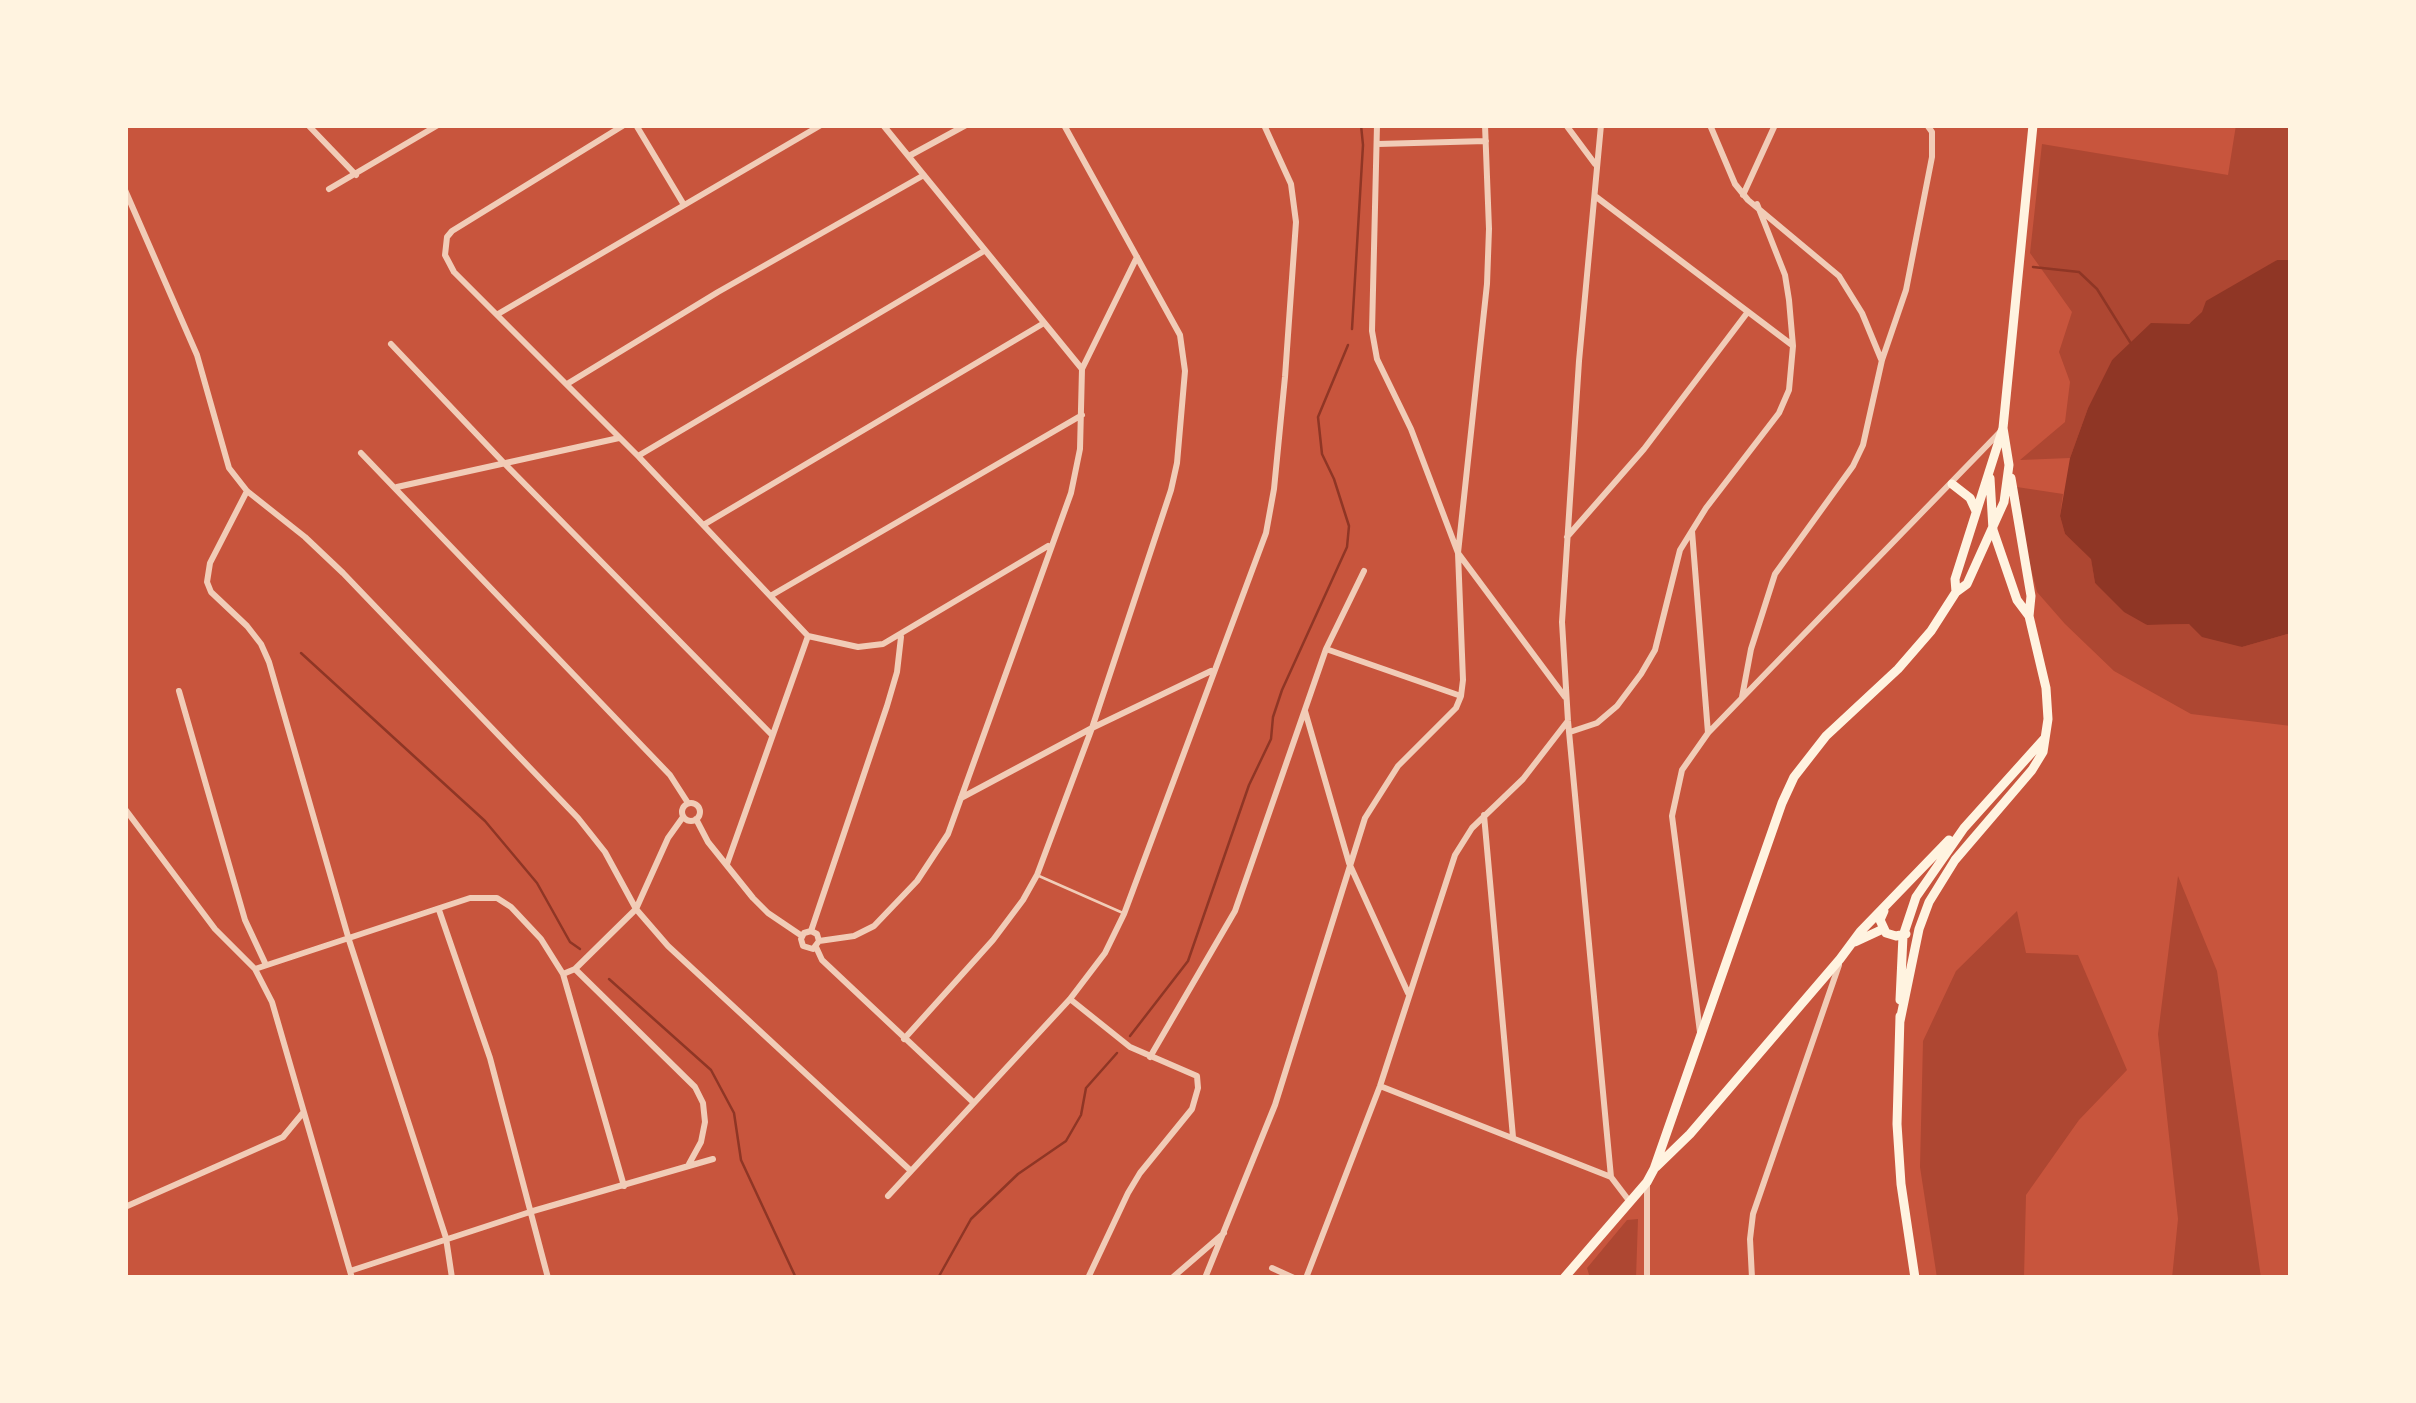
<!DOCTYPE html>
<style>
body{margin:0}
#map{position:relative;width:2416px;height:1403px;overflow:hidden;background:#c8553d;font-family:"Titillium Web",sans-serif}
canvas{display:block}
.frame{position:absolute;inset:0;border:128px solid #fff3e0;pointer-events:none}
</style>
<div id="map">
<canvas width="2416" height="1403"></canvas>
<div class="frame"></div>
</div>
<script>
const context = document.querySelector('canvas').getContext('2d');
context.lineJoin = 'round';
function fillPath(path, color) { context.fillStyle = color; context.fill(path, 'evenodd'); }
const toPath = rows => new Path2D(rows.map(r => 'M' + r).join(''));
function stroke(path, color, width, dash) { context.strokeStyle = color; context.lineWidth = width; context.lineCap = dash ? 'butt' : 'round'; context.setLineDash(dash || []); context.stroke(path); }
fillPath(toPath([
 [2236,125,2291,125,2291,260,2277,260,2189,324,2112,360,2088,408,2070,458,2020,460,2065,422,2070,382,2059,352,2072,312,2030,253,2042,144,2228,175],
 [2017,487,2063,494,2060,516,2065,534,2091,558,2095,583,2147,625,2189,624,2242,647,2291,633,2291,726,2191,714,2114,671,2065,624,2037,592,2027,553],
 [2178,876,2217,971,2261,1278,2172,1278,2178,1219,2158,1034],
 [2017,911,2026,953,2078,955,2127,1070,2079,1120,2026,1195,2024,1278,1937,1278,1920,1167,1923,1041,1956,971],
 [1638,1219,1636,1278,1590,1278,1587,1268,1627,1220]
]), '#ae4732');
fillPath(toPath([
 [2277,260,2291,260,2291,633,2242,647,2202,637,2189,624,2147,625,2124,612,2095,583,2091,559,2065,534,2060,516,2070,458,2088,408,2112,360,2151,323,2189,324,2202,312,2206,301]
]), '#8f3625');
stroke(toPath([
 [2033,267,2079,272,2097,289,2130,342],
 [1352,329,1363,145,1361,125],
 [301,653,485,821,537,883,570,942,580,949],
 [609,979,711,1070,734,1113,741,1160,796,1278],
 [1130,1036,1188,961,1249,785,1271,739,1273,717,1282,690,1347,547,1349,526,1334,479,1322,454,1318,417,1348,345],
 [938,1278,971,1219,1018,1174,1066,1141,1081,1115,1086,1088,1117,1053]
]), '#8f3625', 2.5);
stroke(toPath([
 [1039,876,1123,913]
]), '#f1ccb7', 2.5);
stroke(toPath([
 [308,125,356,175],
 [624,125,452,231,447,237,445,255,454,272,638,456,808,636,858,647,883,644,1048,546],
 [636,125,684,205],
 [1377,125,1372,331,1377,359,1411,429,1458,553,1565,697],
 [1566,125,1595,164],
 [1601,125,1579,361,1562,622,1568,721,1611,1177],
 [1710,125,1735,184,1748,200,1839,276,1862,313,1881,359],
 [1378,144,1486,141],
 [909,156,966,125],
 [329,189,438,125],
 [125,190,197,355,229,468,247,491,305,537,343,573,578,818,605,852,636,909,668,946,911,1171],
 [1743,195,1775,125],
 [1595,196,1792,345],
 [498,314,821,125],
 [391,344,503,462,772,735],
 [1082,369,1137,257],
 [567,384,718,292,924,175],
 [361,453,670,775,688,803],
 [638,456,984,251],
 [397,487,619,438],
 [247,491,210,563,207,582,211,592,247,626,261,644,269,662,349,940,446,1238,452,1278],
 [705,524,1044,323],
 [1692,531,1708,733],
 [1567,537,1644,449,1747,313],
 [772,595,1082,415],
 [1326,649,1461,696],
 [179,691,245,920,266,965],
 [1742,697,1751,649,1775,574,1853,466,1863,445,1882,360,1906,290,1932,157,1932,132,1927,125],
 [1305,711,1349,863,1408,993],
 [1570,732,1597,723,1617,706,1641,674,1655,650,1680,550,1706,508,1779,413,1789,390,1793,346,1789,300,1785,275,1757,204],
 [961,798,1092,728,1211,671],
 '682 812a9 9 0 1 1 18 0a9 9 0 1 1-18 0Z',
 [125,809,215,929,255,969,272,1002,352,1278],
 [1484,815,1513,1137],
 [696,819,708,842,753,898,768,913,802,936],
 [727,864,808,636],
 [439,910,490,1058,548,1278],
 [811,931,887,706,897,672,901,637],
 [819,941,817,934,811,931,804,933,801,939,803,946,813,949,819,941,854,936,874,926,917,881,948,834,1071,493,1080,449,1082,369,883,125],
 [816,947,822,960,973,1102],
 [255,969,470,898,497,898,511,907,541,939,563,974,624,1186],
 [575,969,695,1087,703,1103,705,1122,701,1142,689,1164],
 [563,974,575,969,636,909,668,838,683,817],
 [1070,999,1130,1047,1197,1076,1198,1088,1192,1109,1140,1173,1128,1193,1088,1278],
 [1700,1032,1672,816,1682,770,1708,733,2002,430],
 [904,1039,993,940,1023,900,1037,875,1092,728,1171,490,1177,463,1185,371,1180,335,1064,125],
 [1150,1057,1235,911,1326,649,1364,571],
 [1380,1086,1611,1177,1630,1202],
 [888,1196,1070,999,1105,953,1124,914,1266,533,1274,489,1285,377,1296,222,1291,184,1264,125],
 [125,1207,283,1137,302,1114],
 [1272,1268,1294,1278],
 [350,1271,533,1211,713,1159],
 [1172,1278,1224,1233],
 [1205,1278,1275,1105,1365,818,1398,766,1456,708,1461,696,1463,680,1458,553,1487,284,1489,229,1485,125],
 [1306,1278,1380,1086,1455,855,1472,828,1523,779,1567,722],
 [1647,1278,1647,1184],
 [1752,1278,1750,1239,1753,1214,1839,965]
]), '#f1ccb7', 6);
stroke(toPath([
 [1990,478,1993,530,2017,600,2029,616],
 [1952,484,1970,498,1976,511],
 [1956,592,1955,579,2003,428,2033,125],
 [1884,911,1880,920,1886,933,1896,936,1906,934],
 [1855,942,1883,929],
 [1900,1000,1903,936,1916,897,1964,828,2044,739],
 [1900,1016,1897,1124,1901,1184,1915,1278],
 [1900,1021,1919,929,1929,902,1955,860,2032,770,2043,752,2048,719,2046,688,2029,616,2031,596,2011,478],
 [1656,1167,1690,1134,1840,959,1860,932,1949,840],
 [1564,1278,1647,1182,1654,1169,1782,803,1794,777,1826,736,1898,669,1931,631,1956,592,1967,584,2004,502,2009,465,2003,428]
]), '#fff3e0', 9);
</script>
